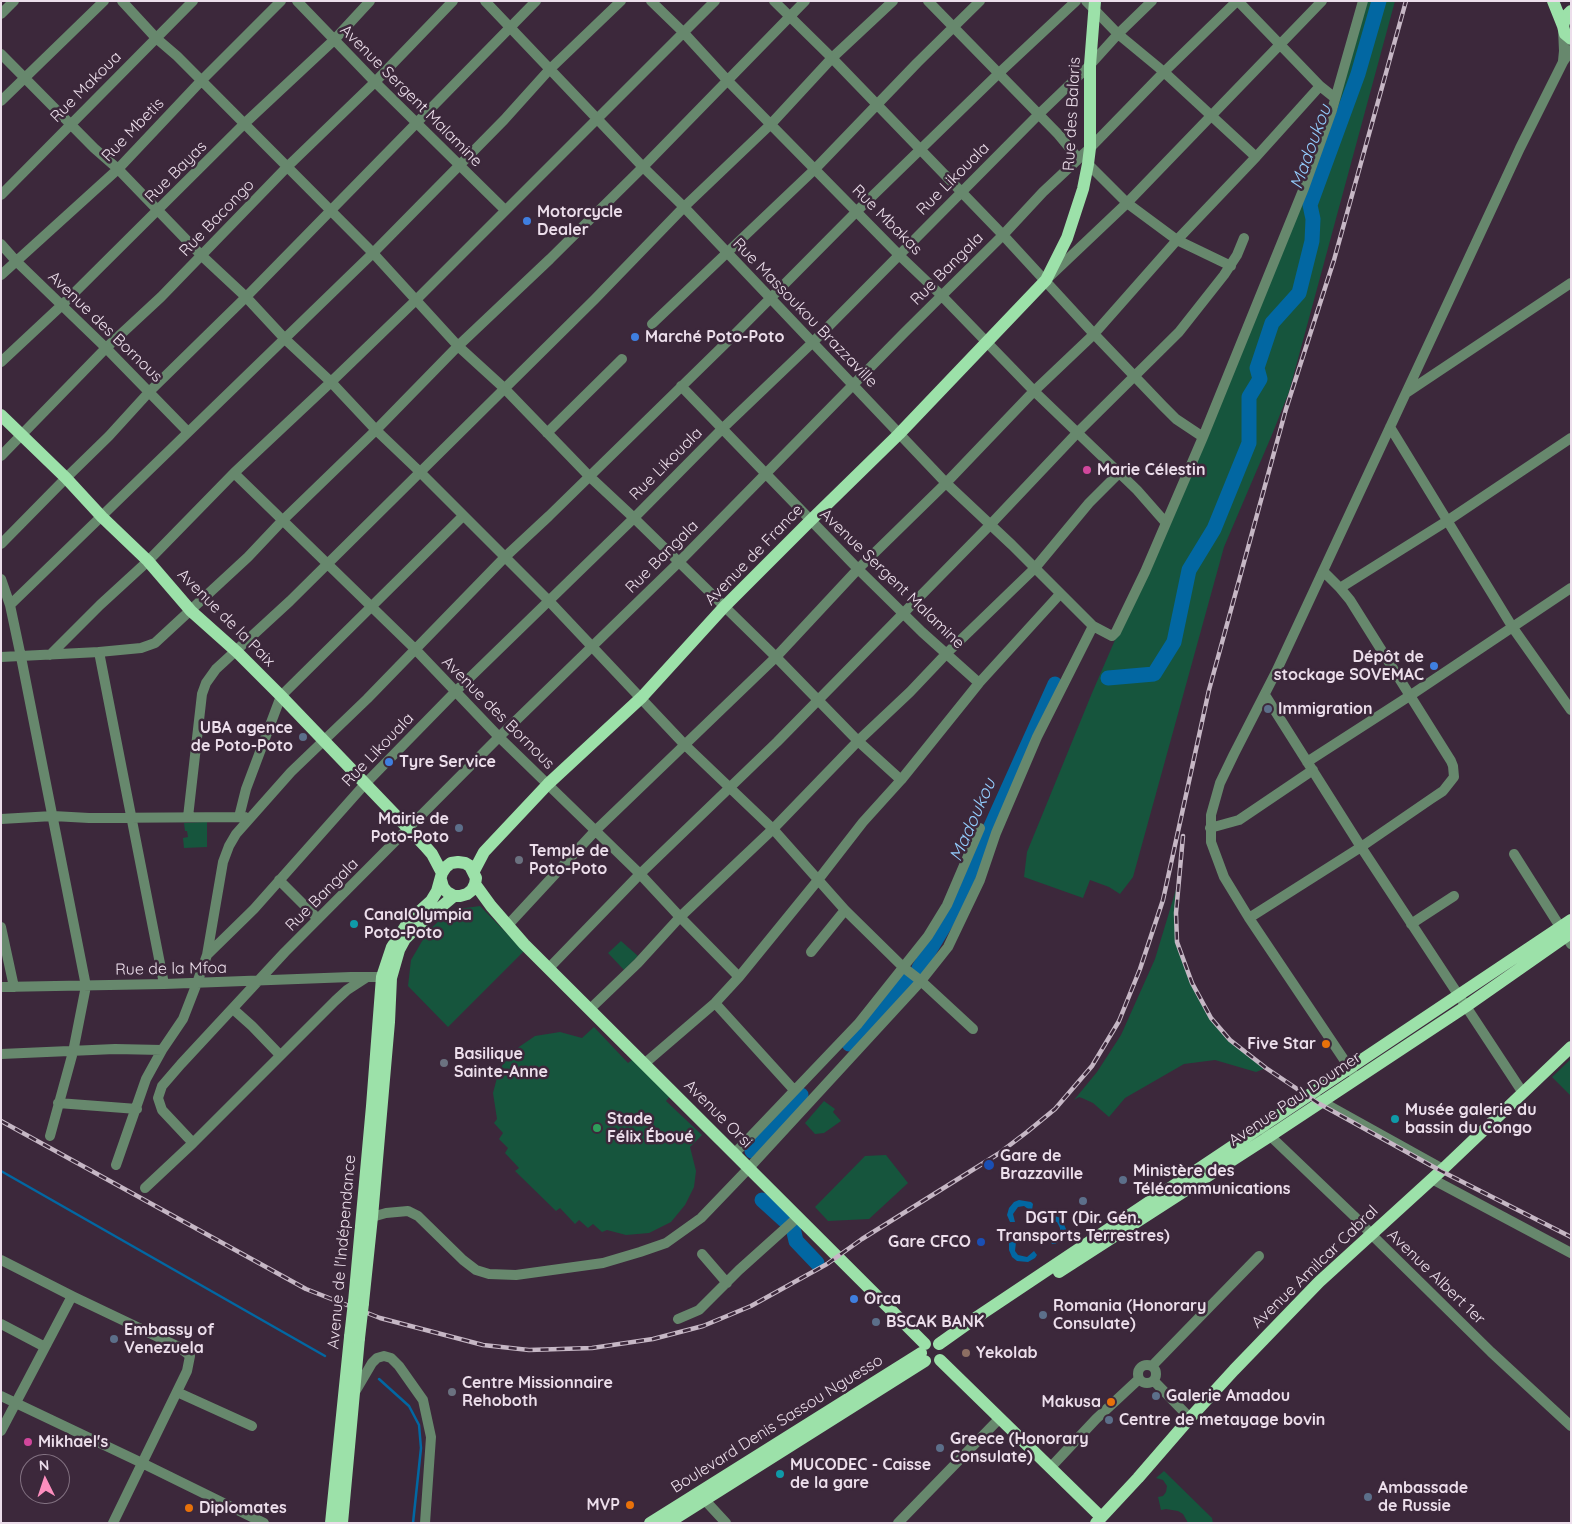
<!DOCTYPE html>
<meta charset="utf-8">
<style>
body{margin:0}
#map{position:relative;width:1572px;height:1524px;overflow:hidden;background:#3c283b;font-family:Quicksand,sans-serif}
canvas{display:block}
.frame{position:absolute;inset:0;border:2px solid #ecdeeb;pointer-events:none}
.north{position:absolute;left:20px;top:1454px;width:50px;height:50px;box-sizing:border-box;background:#3c283b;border:1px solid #827181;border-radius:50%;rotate:356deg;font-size:14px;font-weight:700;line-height:20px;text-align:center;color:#ecdeeb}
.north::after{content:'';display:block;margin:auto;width:18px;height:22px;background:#fd8ebe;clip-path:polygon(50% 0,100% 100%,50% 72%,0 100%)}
</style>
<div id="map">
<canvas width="1572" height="1524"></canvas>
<div class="frame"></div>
<div class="north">N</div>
</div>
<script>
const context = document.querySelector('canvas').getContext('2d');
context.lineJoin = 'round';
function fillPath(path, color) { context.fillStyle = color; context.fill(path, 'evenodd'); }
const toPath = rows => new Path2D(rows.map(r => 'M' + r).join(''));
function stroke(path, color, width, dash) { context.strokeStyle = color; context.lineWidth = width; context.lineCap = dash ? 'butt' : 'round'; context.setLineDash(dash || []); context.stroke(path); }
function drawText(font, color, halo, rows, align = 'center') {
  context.font = font + ' Quicksand,sans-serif'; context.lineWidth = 5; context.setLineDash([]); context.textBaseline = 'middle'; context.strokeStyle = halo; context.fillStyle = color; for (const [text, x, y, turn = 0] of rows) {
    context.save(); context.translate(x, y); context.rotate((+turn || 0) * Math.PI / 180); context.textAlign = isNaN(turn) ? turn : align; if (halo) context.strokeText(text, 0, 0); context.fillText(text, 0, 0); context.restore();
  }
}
fillPath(toPath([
 [1363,1,1395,1,1289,392,1271,437,1224,547,1133,877,1120,894,1109,887,1090,880,1083,898,1024,877,1027,852,1092,693,1203,437,1289,226],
 [207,822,207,847,184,848,183,838,188,837,187,831,185,831,184,823],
 [1178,883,1176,913,1177,942,1192,983,1211,1018,1230,1040,1266,1068,1256,1072,1215,1060,1184,1064,1125,1098,1109,1117,1093,1103,1082,1098,1079,1097,1074,1100,1097,1072,1121,1035,1155,959],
 [480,906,524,951,448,1027,408,986,411,960,428,931,451,910],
 [621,941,638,956,624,970,608,953],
 [594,1027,628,1063,633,1059,670,1096,666,1101,702,1135,690,1147,696,1171,694,1187,685,1205,671,1222,649,1233,626,1235,607,1230,602,1232,593,1224,588,1228,579,1220,575,1224,560,1208,556,1211,515,1171,519,1168,505,1153,508,1148,499,1139,503,1133,494,1123,497,1119,493,1093,499,1070,513,1051,535,1036,560,1032,582,1038],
 [1571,1059,1571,1096,1552,1077],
 [824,1101,835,1109,833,1112,841,1121,824,1133,815,1134,805,1123],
 [886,1155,908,1183,869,1219,828,1221,815,1207,865,1156],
 [1164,1471,1212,1518,1213,1523,1188,1523,1183,1514,1178,1511,1166,1509,1161,1510,1158,1497,1163,1496,1166,1492,1167,1486,1163,1480,1156,1478]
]), '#16553d');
fillPath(toPath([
 [1019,1200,1031,1202,1033,1204,1032,1210,1031,1211,1024,1206,1018,1207,1013,1214,1015,1222,1010,1222,1007,1215,1009,1208,1014,1202],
 [1051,1215,1061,1218,1066,1229,1063,1239,1055,1244,1052,1244,1050,1239,1060,1234,1060,1228,1057,1222,1049,1220],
 [1015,1241,1016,1242,1015,1251,1018,1255,1027,1257,1034,1251,1037,1255,1035,1258,1028,1262,1017,1261,1012,1257,1009,1250,1009,1243]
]), '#0267a2');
stroke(toPath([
 [1,1171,325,1356],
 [379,1379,409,1406,419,1425,421,1448,413,1523]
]), '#0267a2', 2.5);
stroke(toPath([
 [1108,678,1154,674,1174,642,1189,570,1214,529,1249,443,1249,397,1260,379,1257,368,1272,323,1299,293,1312,241,1313,219,1310,205,1358,74,1379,1],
 [919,968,952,913,1055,684],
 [849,1044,907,980],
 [752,1151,801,1095],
 [762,1200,784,1220],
 [793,1228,796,1241,817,1263]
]), '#0267a2', 15);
stroke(toPath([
 [122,1,156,38,177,56,373,253,458,346,504,388,589,476,634,518,776,657,858,741,901,780],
 [297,1,375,82,505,210],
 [485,1,643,167,684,207,946,483,1012,545,1093,626,1112,636,1116,632,1145,572,1203,437,1304,188,1332,110,1363,1],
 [651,1,683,32,728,81,899,255,942,296,1034,391,1137,490,1166,523],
 [774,1,832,58,1003,235,1094,334,1163,406,1176,419,1203,437],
 [928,1,1058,134,1078,158],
 [1086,1,1118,34,1164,72,1256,157],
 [1238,1,1320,86],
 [1,14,14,1],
 [1,54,94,148,118,169,201,255,246,297,285,339,331,382,376,430,420,472,549,601,684,744,773,829,845,910,903,967,921,981,973,1029],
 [1563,61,1564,51,1563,29],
 [1,101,104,1],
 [1088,164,1127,203,1177,240,1231,266],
 [1,195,193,1],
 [1,244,16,261,106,348,188,432],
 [1,275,118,169,201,81,281,1],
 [1050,276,1127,203,1322,1],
 [652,324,815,169,917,63,980,1],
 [1,362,62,305,244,124,334,40,370,1],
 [681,386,858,569,922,632,979,683],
 [1406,393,1571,283],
 [1390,427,1513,628,1571,710],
 [547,433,622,359],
 [1,456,106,348,161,297,287,167,375,82,453,1],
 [234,473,415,649,499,737,640,874,680,917,739,977],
 [1,544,66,478,109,436,150,391,246,297,536,1],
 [1,579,10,605,21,657,86,986,73,1052,50,1136],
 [1340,588,1447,521,1571,438],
 [10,605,373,253,504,120,549,70,621,1],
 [99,652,164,984],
 [50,655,100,605,148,561,234,473,331,382,416,300,715,1],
 [1,657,99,652,141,648,155,643,248,557,282,521,376,430,458,346,550,259,643,167,805,1],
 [1265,695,1361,847,1523,1093],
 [1307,762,1411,695,1571,588],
 [188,817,202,694,206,683,216,669,290,601,595,299,684,207,771,124,832,58,893,1],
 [239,817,246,789,281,696,463,516],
 [1,819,53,816,89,818,245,817],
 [1210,828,1239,820,1313,770],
 [1514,854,1571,944],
 [279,880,318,919],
 [1249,918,1361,847,1431,799,1443,791,1454,777,1453,766,1451,761,1350,600,1340,588,1323,571],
 [1411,924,1454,896],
 [508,925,595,831,776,657,858,569,946,483,1034,391,1094,334,1177,240,1256,157,1320,86,1335,98],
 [1,927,14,987],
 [811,952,845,910],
 [207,955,254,909,365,784,455,692,634,518,722,429,812,343,1038,115,1090,65,1118,34,1152,1],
 [549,968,640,874,777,742,990,525,1077,433,1179,332,1224,275,1237,255,1244,238],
 [1,987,164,984,351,977,388,977],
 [715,1003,794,1090],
 [233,1009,252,1026,280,1055],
 [590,1009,638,963,680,917,773,829,858,741,910,692,947,653,1035,568,1089,503,1118,474],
 [1,1054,115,1049,162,1050],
 [644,1064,715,1003,739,977,818,880,863,822,901,780,979,683,1060,594],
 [1353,1073,1249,918,1224,877,1211,842,1211,815,1220,783,1234,754,1276,672,1520,148,1563,62,1571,50],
 [1317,1099,1443,1169],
 [58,1103,137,1109],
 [1265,1131,1354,1216,1371,1234,1491,1352,1571,1426],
 [193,1143,162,1110,158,1098,162,1086,181,1064,285,952,499,737,679,562,905,332,1003,235,1043,192,1090,148,1164,72,1237,1],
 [734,1154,858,1024,928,936,947,905,980,828],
 [116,1165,146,1079,162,1050,183,1019,197,983,207,955,223,862,229,846,236,834,291,772,367,699,505,557,549,516,727,342,857,211,998,74,1076,1],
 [1432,1179,1571,1253],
 [145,1188,193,1143,335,1001,347,990,367,977],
 [372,1217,386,1213,408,1211,418,1216,463,1260,476,1270,489,1274,516,1275,603,1263,640,1252,666,1243,701,1218,749,1168,921,981,948,947,980,880,996,833,1037,737,1093,626],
 [702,1254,727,1283],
 [1,1260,72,1296,179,1347,190,1356,187,1371,113,1523],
 [678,1319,699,1310,739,1270,798,1217],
 [1,1324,45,1347],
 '1138 1374a9 9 0 1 1 18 0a9 9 0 1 1-18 0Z',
 [1152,1366,1259,1256],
 [1154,1381,1190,1418],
 [177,1392,252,1426],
 [355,1392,372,1363,377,1358,384,1356,391,1358,399,1366,423,1400,431,1437,425,1523],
 [1,1396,142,1463,264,1523],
 [1,1431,72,1296],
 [1050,1468,1096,1419,1139,1379],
 [701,1496,726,1523],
 [898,1523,999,1419]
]), '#67886d', 10);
stroke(toPath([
 [1553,1,1563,26],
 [1571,11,1566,16,1563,26,1565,34,1571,39],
 [1,415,66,478,102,517,148,561,191,611,237,652,281,696,425,846,432,854,442,873],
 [474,871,484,852,548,784,642,697,724,607,810,521,899,434,1046,280,1067,238,1083,189,1088,164,1090,148,1090,65,1095,1],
 [475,884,491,906,524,944,925,1344],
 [1059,1272,1270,1136,1465,1007,1571,933],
 [354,1302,372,1106,382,977,392,947,409,921,431,901,437,891,442,873,446,867,451,863,458,862,465,863,470,866,476,878,475,884,472,890,467,894,460,896,454,896,447,892,443,887,441,880],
 [363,1303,372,1217,389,1022,391,978,399,950,405,939,417,927,454,896],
 [939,1344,977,1317,1571,920],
 [940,1360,1101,1517],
 [331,1523,350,1337],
 [342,1523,359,1338],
 [650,1523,921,1353],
 [668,1523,925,1361],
 [1096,1523,1138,1478,1190,1418,1234,1370,1319,1282,1443,1169,1571,1047]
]), '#9ce1a9', 12);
const rail = toPath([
 [1183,836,1176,913,1177,942,1192,983,1211,1018,1230,1040,1266,1068,1318,1103,1441,1171,1571,1237],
 [1,1121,306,1289,380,1318,483,1345,529,1350,592,1348,653,1339,703,1326,751,1306,827,1264,862,1239,998,1154,1027,1132,1055,1109,1092,1066,1119,1021,1140,969,1163,900,1209,690,1286,409,1334,260,1406,1]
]);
stroke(rail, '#c6b7c5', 4.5);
stroke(rail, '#3c283b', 2.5, [8]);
stroke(toPath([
 [350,1337,354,1302],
 [359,1338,363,1303]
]), '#9ce1a9', 12);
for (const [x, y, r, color] of [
 [527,221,5,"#3f7fe0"],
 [635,337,5,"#3f7fe0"],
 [1087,470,5,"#d1479c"],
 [1434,666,5,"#3f7fe0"],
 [1268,709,5,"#5c6f8a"],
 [303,737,5,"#5c6f8a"],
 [389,762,5,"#3f7fe0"],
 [459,828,5,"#5c6f8a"],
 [519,860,5,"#6b7280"],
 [354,924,5,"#0f9aa8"],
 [1326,1044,5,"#e8710a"],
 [444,1063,5,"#6b7280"],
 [1395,1119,5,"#0f9aa8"],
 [597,1128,5,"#2e9e5b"],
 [989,1165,6,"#1a4fb4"],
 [1123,1180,5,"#5c6f8a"],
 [1083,1201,5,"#5c6f8a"],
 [981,1242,5,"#1a4fb4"],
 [854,1299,5,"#3f7fe0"],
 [1043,1315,5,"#5c6f8a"],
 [876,1322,5,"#5c6f8a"],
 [114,1339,5,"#5c6f8a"],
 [966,1353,5,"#8d6e63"],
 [452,1392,5,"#6b7280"],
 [1156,1396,5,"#5c6f8a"],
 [1111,1402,5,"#e8710a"],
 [1109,1420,5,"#5c6f8a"],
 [28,1442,5,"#d1479c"],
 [940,1448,5,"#5c6f8a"],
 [780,1474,5,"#0f9aa8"],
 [1368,1497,5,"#5c6f8a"],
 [630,1505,5,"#e8710a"],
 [189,1508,5,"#e8710a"]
]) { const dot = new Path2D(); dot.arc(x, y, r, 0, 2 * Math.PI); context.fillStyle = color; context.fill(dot); stroke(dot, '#3c283b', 2); }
drawText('16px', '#ecdeeb', '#3c283b', [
 ["Rue Makoua",86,87,-45],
 ["Avenue Sergent Malamine",411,96,45],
 ["Rue des Balaris",1072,114,-87],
 ["Rue Mbetis",133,130,-46],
 ["Rue Bayas",176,172,-45],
 ["Rue Likouala",953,179,-45],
 ["Rue Bacongo",217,218,-46],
 ["Rue Mbakas",887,220,45],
 ["Rue Bangala",947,269,-45],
 ["Rue Massoukou Brazzaville",805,313,46],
 ["Avenue des Bornous",105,327,44],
 ["Rue Likouala",666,464,-45],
 ["Avenue de France",754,555,-46],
 ["Rue Bangala",662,557,-45],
 ["Avenue Sergent Malamine",892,579,44],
 ["Avenue de la Paix",226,618,45],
 ["Avenue des Bornous",498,713,45],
 ["Rue Likouala",378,750,-46],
 ["Rue Bangala",322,895,-45],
 ["Rue de la Mfoa",171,969,-1],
 ["Avenue Paul Doumer",1295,1099,-34],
 ["Avenue Orsi",718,1114,45],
 ["Avenue de l'Indépendance",342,1252,-85],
 ["Avenue Amilcar Cabral",1315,1267,-44],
 ["Avenue Albert 1er",1436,1277,44],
 ["Boulevard Denis Sassou Nguesso",777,1424,-32]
]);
drawText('bold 16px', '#ecdeeb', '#3c283b', [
 ["Motorcycle",537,212],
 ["Dealer",537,230],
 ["Marché Poto-Poto",645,337],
 ["Marie Célestin",1097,470],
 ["Dépôt de",1424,657,"right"],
 ["stockage SOVEMAC",1424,675,"right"],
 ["Immigration",1278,709],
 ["UBA agence",293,728,"right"],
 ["de Poto-Poto",293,746,"right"],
 ["Tyre Service",399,762],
 ["Mairie de",449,819,"right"],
 ["Poto-Poto",449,837,"right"],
 ["Temple de",529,851],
 ["Poto-Poto",529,869],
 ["CanalOlympia",364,915],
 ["Poto-Poto",364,933],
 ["Five Star",1316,1044,"right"],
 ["Basilique",454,1054],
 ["Sainte-Anne",454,1072],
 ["Musée galerie du",1405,1110],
 ["bassin du Congo",1405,1128],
 ["Stade",607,1119],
 ["Félix Éboué",607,1137],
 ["Gare de",1000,1156],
 ["Brazzaville",1000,1174],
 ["Ministère des",1133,1171],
 ["Télécommunications",1133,1189],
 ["DGTT (Dir. Gén.",1083,1218,"center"],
 ["Transports Terrestres)",1083,1236,"center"],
 ["Gare CFCO",971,1242,"right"],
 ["Orca",864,1299],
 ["Romania (Honorary",1053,1306],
 ["Consulate)",1053,1324],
 ["BSCAK BANK",886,1322],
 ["Embassy of",124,1330],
 ["Venezuela",124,1348],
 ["Yekolab",976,1353],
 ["Centre Missionnaire",462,1383],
 ["Rehoboth",462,1401],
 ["Galerie Amadou",1166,1396],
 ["Makusa",1101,1402,"right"],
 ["Centre de metayage bovin",1119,1420],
 ["Greece (Honorary",950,1439],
 ["Consulate)",950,1457],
 ["Mikhael's",38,1442],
 ["MUCODEC - Caisse",790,1465],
 ["de la gare",790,1483],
 ["Ambassade",1378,1488],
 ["de Russie",1378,1506],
 ["MVP",620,1505,"right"],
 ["Diplomates",199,1508]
], 'left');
drawText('italic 18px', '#94ceff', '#3c283b', [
 ["Madoukou",1311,147,-70],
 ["Madoukou",973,820,-66]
]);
</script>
